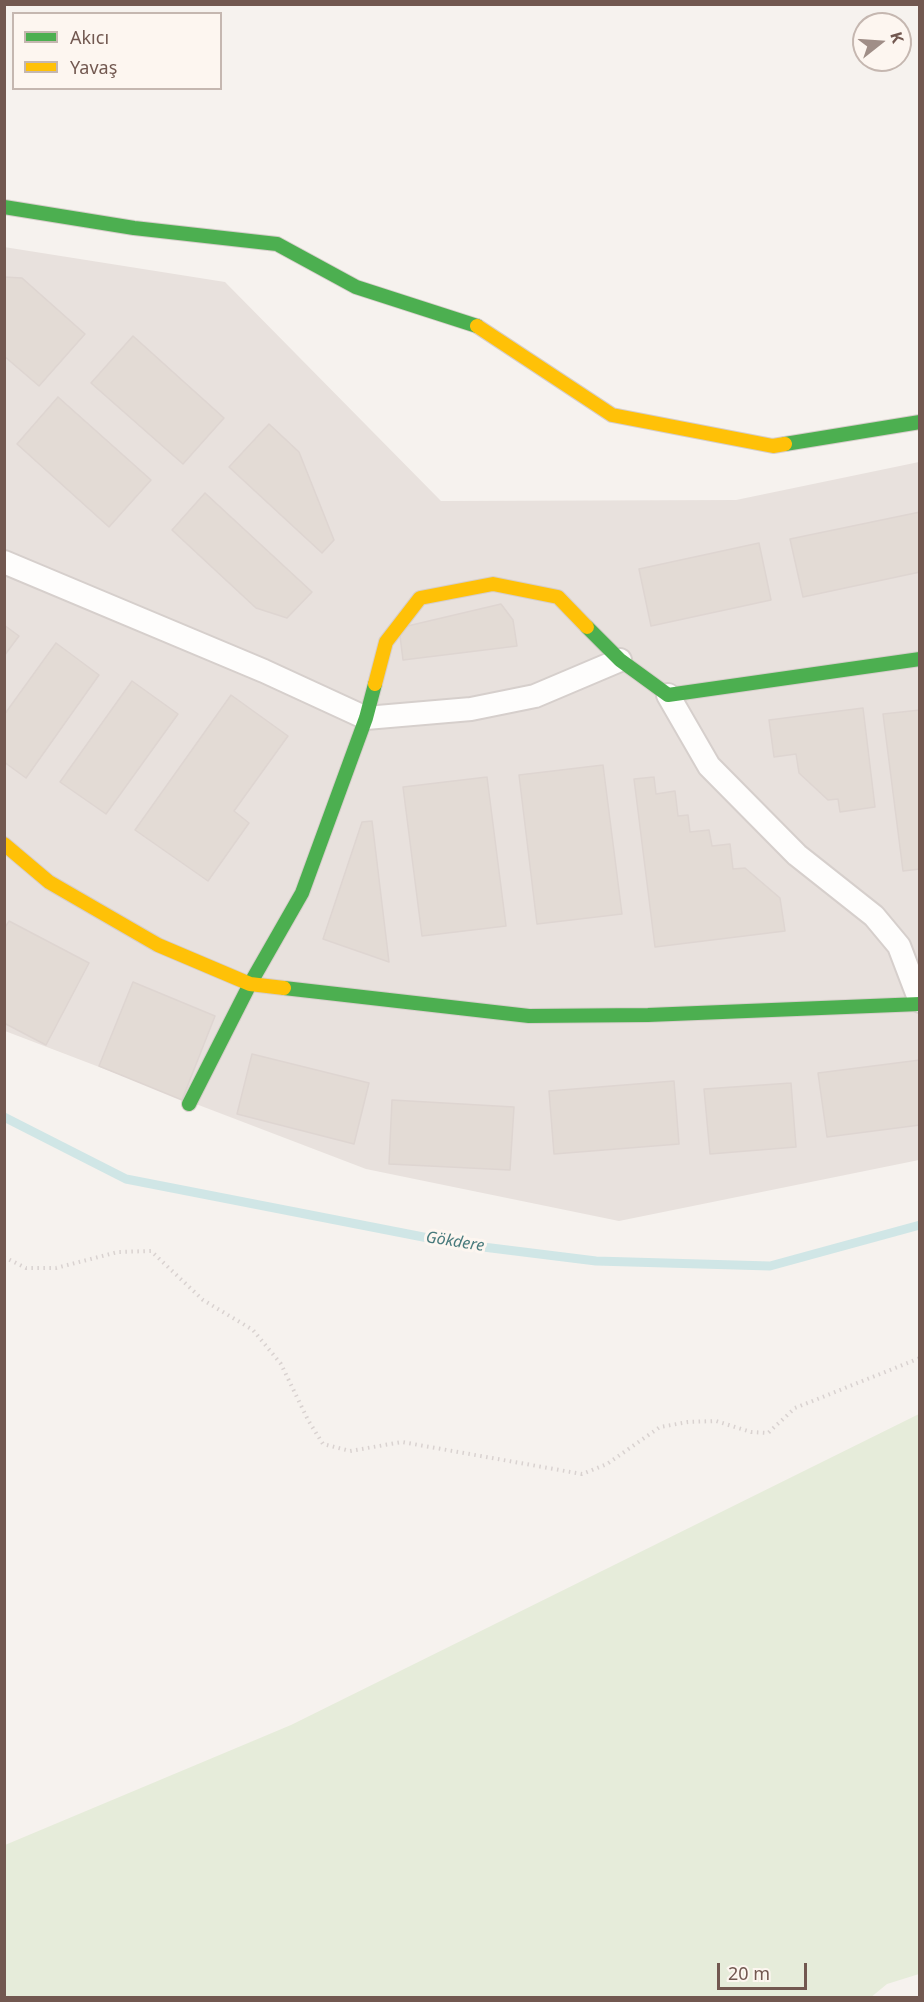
<!DOCTYPE html>
<meta charset="utf-8">
<style>
body{margin:0}
#map{position:relative;width:924px;height:2002px;overflow:hidden;background:#f6f2ee;font-family:"Noto Sans",sans-serif}
canvas{display:block}
.frame{position:absolute;inset:0;border:6px solid #725850;pointer-events:none}
.legend{position:absolute;left:12px;top:12px;width:210px;height:78px;box-sizing:border-box;background:#fdf6f0;border:2px solid #c5b7b0;margin:0;padding:8px 10px;list-style:none;font-size:18px;color:#725850}
.legend li{display:flex;align-items:center;gap:12px;height:30px}
.legend b{width:30px;border:2px solid #c5b7b0}
.north{position:absolute;left:852px;top:12px;width:60px;height:60px;box-sizing:border-box;background:#fdf6f0;border:2px solid #c5b7b0;border-radius:50%;rotate:73deg;font-size:16px;font-weight:700;line-height:24px;text-align:center;color:#725850}
.north::after{content:'';display:block;margin:auto;width:21px;height:27px;background:#a08e87;clip-path:polygon(50% 0,100% 100%,50% 72%,0 100%)}
.scale{position:absolute;left:717px;top:1963px;width:90px;height:27px;box-sizing:border-box;border:3px solid #725850;border-top:0;padding-left:8px;font-size:18px;line-height:21px;white-space:nowrap;color:#725850;-webkit-text-stroke:4px #fdf6f0;paint-order:stroke}
</style>
<div id="map">
<canvas width="924" height="2002"></canvas>
<div class="frame"></div>
<ul class="legend">
<li><b style="height:8px;background:#4caf50"></b>Akıcı</li>
<li><b style="height:8px;background:#ffc107"></b>Yavaş</li>
</ul>
<div class="north">K</div>
<div class="scale">20 m</div>
</div>
<script>
const context = document.querySelector('canvas').getContext('2d');
context.lineJoin = 'round';
function fillPath(path, color) { context.fillStyle = color; context.fill(path, 'evenodd'); }
const toPath = rows => new Path2D(rows.map(r => 'M' + r).join(''));
function stroke(path, color, width, dash) { context.strokeStyle = color; context.lineWidth = width; context.lineCap = dash ? 'butt' : 'round'; context.setLineDash(dash || []); context.stroke(path); }
function drawText(font, color, halo, rows, align = 'center') {
  context.font = font + ' "Noto Sans",sans-serif'; context.lineWidth = 6; context.setLineDash([]); context.textBaseline = 'middle'; context.strokeStyle = halo; context.fillStyle = color; for (const [text, x, y, turn = 0] of rows) {
    context.save(); context.translate(x, y); context.rotate((+turn || 0) * Math.PI / 180); context.textAlign = isNaN(turn) ? turn : align; if (halo) context.strokeText(text, 0, 0); context.fillText(text, 0, 0); context.restore();
  }
}
fillPath(toPath([
 [4,247,225,282,441,501,736,500,919,462,919,1160,619,1221,366,1169,5,1031]
]), '#e8e1dd');
fillPath(toPath([
 [919,1414,919,1974,887,1984,870,1998,5,1997,5,1845,291,1725]
]), '#e6ecda');
stroke(toPath([
 [4,1117,126,1179,459,1244,596,1261,770,1266,920,1225]
]), '#d0e6e6', 9);
const building = toPath([
 [4,277,22,278,85,334,39,386,4,356,4,277],
 [133,336,224,418,183,464,91,383,133,336],
 [58,397,151,480,109,527,17,444,58,397],
 [269,424,299,452,334,540,322,553,229,467,269,424],
 [205,493,312,592,287,618,256,608,172,530,205,493],
 [920,512,920,572,803,597,790,539,920,512],
 [759,543,771,600,651,626,639,569,759,543],
 [501,604,513,620,517,646,403,660,399,628,501,604],
 [4,625,19,636,4,656,4,625],
 [56,643,99,675,26,778,4,762,4,715,56,643],
 [132,681,178,714,106,814,60,782,132,681],
 [231,695,288,736,234,811,249,823,208,881,135,830,231,695],
 [863,708,875,807,840,812,838,799,828,800,799,773,796,754,774,757,769,720,863,708],
 [920,710,920,869,903,871,883,714,920,710],
 [603,765,622,914,537,924,519,775,603,765],
 [487,777,506,926,422,936,403,787,487,777],
 [654,777,656,794,675,791,678,816,688,815,690,832,709,830,712,846,730,844,733,869,745,868,780,898,785,931,655,947,634,779,654,777],
 [372,821,389,962,323,939,362,822,372,821],
 [9,921,89,963,46,1045,4,1023,4,929,9,921],
 [133,982,215,1016,182,1100,99,1066,133,982],
 [252,1054,369,1083,354,1144,237,1114,252,1054],
 [920,1060,920,1125,827,1137,818,1073,920,1060],
 [674,1081,679,1144,554,1154,549,1091,674,1081],
 [791,1083,796,1147,710,1154,704,1089,791,1083],
 [392,1100,514,1107,510,1170,389,1164,392,1100]
]);
fillPath(building, '#e3dbd5');
stroke(building, '#ded5d1', 1.5);
const street = toPath([
 [4,562,264,671,366,718,471,709,535,696,620,660],
 [668,695,709,766,797,855,874,916,899,946,920,1001]
]);
const fast = toPath([
 [4,207,134,228,277,244,356,287,477,326],
 [785,444,920,422],
 [587,627,620,660,668,695,920,659],
 [284,988,529,1016,648,1015,920,1004],
 [189,1104,250,984,302,893,366,718,375,684]
]);
const slow = toPath([
 [477,326,612,415,773,446,785,444],
 [375,684,386,642,420,598,493,584,558,597,587,627],
 [4,844,49,882,158,945,250,984,284,988]
]);
stroke(street, '#d6cfcc', 26);
stroke(fast, '#d6ceca', 16);
stroke(slow, '#d6ceca', 16);
stroke(toPath([
 [4,1257,26,1268,56,1268,118,1252,151,1251,203,1300,253,1330,281,1364,308,1420,323,1444,350,1451,402,1442,582,1474,607,1464,660,1427,688,1422,716,1421,751,1432,768,1433,795,1408,920,1358]
]), '#d9d2d0', 4, [1.5, 4.5]);
stroke(street, '#fefdfc', 22);
stroke(fast, '#4caf50', 14);
stroke(slow, '#ffc107', 14);
drawText('italic 16px', '#487a7c', '#fdf6f0', [
 ["Gökdere",455,1242,9]
]);
</script>
